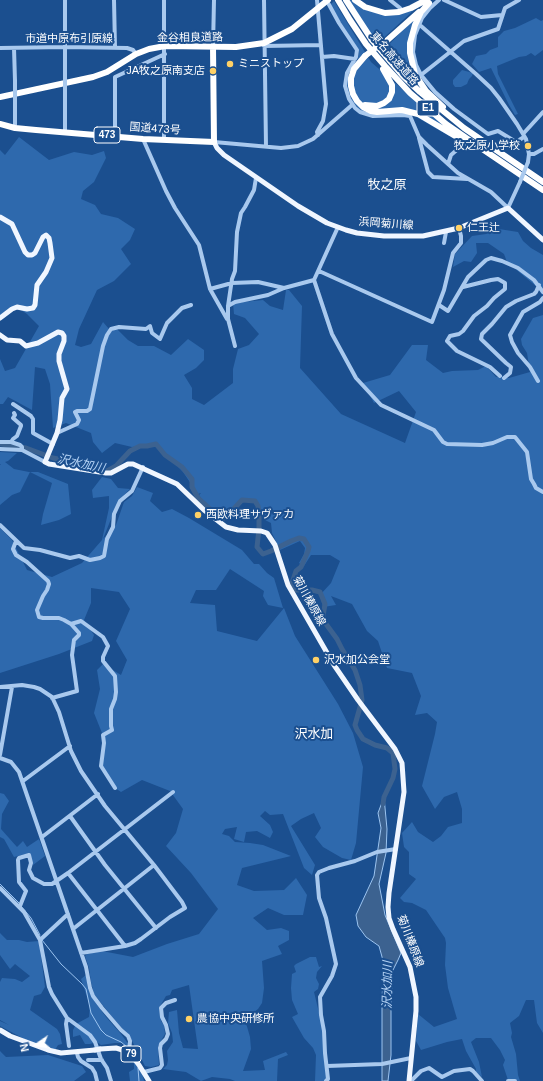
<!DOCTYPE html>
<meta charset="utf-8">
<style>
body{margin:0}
#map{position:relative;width:543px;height:1081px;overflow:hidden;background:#1b4f8f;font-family:Helvetica,sans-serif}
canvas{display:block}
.north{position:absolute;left:16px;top:1025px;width:40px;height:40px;-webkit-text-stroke:3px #1b4f8f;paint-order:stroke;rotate:257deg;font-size:11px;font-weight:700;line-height:16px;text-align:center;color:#fff}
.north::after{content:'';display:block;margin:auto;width:14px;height:18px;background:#fff;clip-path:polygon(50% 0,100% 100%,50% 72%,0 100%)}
</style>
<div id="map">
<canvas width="543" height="1081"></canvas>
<div class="north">N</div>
</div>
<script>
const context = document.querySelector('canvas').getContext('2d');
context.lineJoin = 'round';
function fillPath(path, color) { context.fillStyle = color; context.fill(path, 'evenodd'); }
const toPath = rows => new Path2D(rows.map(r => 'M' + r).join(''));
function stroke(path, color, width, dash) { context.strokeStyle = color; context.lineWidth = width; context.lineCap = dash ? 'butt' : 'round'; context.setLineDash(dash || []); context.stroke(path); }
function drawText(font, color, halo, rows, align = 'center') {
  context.font = font + ' Helvetica,"Noto Sans JP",sans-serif'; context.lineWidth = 4; context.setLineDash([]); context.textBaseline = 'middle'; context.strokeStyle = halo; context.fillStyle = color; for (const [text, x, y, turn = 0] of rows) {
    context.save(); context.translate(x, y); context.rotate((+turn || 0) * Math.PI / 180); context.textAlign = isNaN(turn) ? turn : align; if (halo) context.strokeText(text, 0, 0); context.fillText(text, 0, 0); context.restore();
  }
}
fillPath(toPath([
 [347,0,356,0,383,15,415,9,377,44],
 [334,1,371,62,447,128,449,136,413,115,364,113,353,104,346,91,347,76,351,67,358,59,359,51,330,5],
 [414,18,416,20,407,52,409,64,419,85,403,70,402,71,383,51],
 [536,18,541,21,543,20,543,50,535,56,531,53,526,56,519,57,497,66,498,74,518,114,515,115,509,105,491,68,479,72,472,64,476,56,486,54,490,50,498,47,498,37,504,31,515,28],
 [462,70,473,73,472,76,469,79,467,84,461,87,455,87,453,84,453,80],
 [19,137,49,160,74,152,92,155,104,151,106,158,94,182,83,191,81,199,95,205,101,214,118,218,135,229,130,240,121,249,131,264,114,281,97,290,79,329,75,345,81,347,91,344,103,322,109,329,116,328,128,340,138,346,154,346,171,355,188,339,204,350,204,360,196,368,184,375,192,388,192,399,204,405,233,383,233,369,238,349,249,345,259,334,245,318,234,314,233,303,263,300,270,306,283,310,286,290,289,290,302,306,300,368,341,414,405,443,416,412,399,391,374,403,363,383,390,375,412,345,428,345,426,360,443,373,452,371,478,370,486,366,496,377,509,378,530,372,527,353,522,345,521,339,533,318,543,315,543,1033,537,1023,534,1000,526,1000,519,1016,510,1023,512,1033,511,1037,516,1054,518,1075,520,1081,508,1080,503,1065,505,1060,500,1050,491,1038,476,1038,471,1042,479,1062,482,1077,476,1072,476,1069,466,1051,462,1039,447,1042,421,1050,416,1041,418,1014,434,1027,457,1019,448,988,445,965,446,943,445,938,426,910,412,903,404,902,400,898,416,879,409,874,409,852,404,847,402,833,412,822,418,832,433,842,441,836,448,827,462,823,462,809,457,792,444,797,435,809,422,786,435,734,437,722,427,713,415,715,421,696,412,673,387,668,378,641,367,631,352,604,331,596,336,605,323,607,320,595,331,583,340,561,330,555,311,555,304,566,299,563,304,554,305,548,300,541,280,550,272,533,271,523,265,520,260,512,257,503,245,501,227,515,221,516,206,506,199,495,201,493,198,494,183,472,156,444,132,447,115,443,102,453,93,442,91,433,66,423,53,428,50,384,45,369,35,367,32,410,8,397,3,404,0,404,0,359,5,371,15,368,39,326,27,314,15,306,0,318,0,150,5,155],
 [499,229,518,232,523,241,531,248,543,255,543,296,537,287,507,262,504,254,488,243,476,243,477,253,471,262,464,261,453,267,455,254,472,236,486,234],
 [0,452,17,453,8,461,5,462,14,469,29,472,38,472,68,484,71,514,59,520,41,525,43,514,52,483,30,472,20,492,12,495,0,505,0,465,1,464,0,464],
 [102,477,111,479,118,488,130,489,122,497,115,509,103,539,116,525,124,502,132,496,137,487,153,493,150,501,162,512,172,509,189,518,242,550,254,564,259,564,267,573,274,578,283,608,268,605,263,596,264,591,230,569,216,590,196,590,190,603,215,605,217,631,257,641,284,608,295,636,338,704,353,733,363,767,356,843,351,860,342,858,323,847,315,837,321,828,314,813,301,819,291,826,315,865,312,875,304,868,283,814,270,815,265,811,260,816,270,825,273,832,270,838,257,831,246,832,244,842,234,839,237,827,225,829,222,834,229,836,235,842,250,843,263,845,291,856,242,868,237,885,254,891,284,890,296,878,307,895,303,915,284,915,268,908,253,918,267,930,281,928,289,931,289,940,278,946,282,954,262,961,264,988,262,1003,258,1009,254,1012,251,1012,246,1023,250,1037,251,1049,243,1071,265,1070,263,1061,286,1052,288,1055,278,1059,277,1081,235,1081,230,1079,212,1077,201,1081,186,1072,163,1069,167,1065,168,1060,167,1051,173,1042,172,1033,168,1023,169,1012,177,1010,179,1033,183,1048,198,1049,189,985,172,990,170,995,166,996,159,1008,161,1021,164,1025,165,1034,158,1046,159,1065,151,1067,145,1066,130,1037,113,1018,94,994,91,982,89,968,85,956,87,954,102,951,133,957,167,944,199,934,218,909,191,873,166,846,176,833,183,809,170,791,142,780,121,792,115,788,101,766,104,738,94,713,100,689,97,670,103,664,121,675,127,660,116,641,130,609,119,592,91,588,91,603,84,620,94,635,92,641,59,654,0,673,0,528,12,540,27,570,52,577,82,563,102,540,109,508,109,496,93,498,92,490],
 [0,793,4,794,9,801,2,814,1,829,17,847,23,841,27,847,39,839,45,856,33,865,29,853,14,857,4,839,0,837],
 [0,933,7,940,19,940,27,942,39,941,45,987,41,994,34,996,30,1010,57,1029,60,1034,62,1044,58,1045,55,1050,28,1041,0,1026,0,1021,9,1025,0,1020,0,982,2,978,15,979,22,982,30,976,15,964,10,969,0,955],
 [310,957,316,957,319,967,322,966,317,972,316,978,319,984,318,989,314,992,322,1025,327,1077,325,1081,315,1081,316,1055,313,1048,304,1038,292,1017,298,1014,292,1000,291,988,292,974,296,972,294,966,296,964],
 [86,975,88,989,95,1002,106,1017,121,1034,132,1049,142,1073,144,1081,130,1081,129,1072,134,1069,134,1064,130,1053,123,1043,115,1043,101,1045,97,1042,90,1044,85,1044,80,1035,73,1037,73,1030,76,1024,89,1017,90,1006,81,979],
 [0,1051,6,1057,48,1055,82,1066,86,1072,74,1081,0,1081]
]), '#2e69ad');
const water = toPath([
 [384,797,387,829,386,853,379,884,385,915,401,953,398,960,393,970,391,997,391,1055,388,1081,382,1081,382,998,384,964,379,946,366,937,358,926,356,915,374,876,381,828,378,813,384,797]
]);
fillPath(water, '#3c6290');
stroke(water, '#9cc4f0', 1);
stroke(toPath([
 [0,884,19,903],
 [21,906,31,918,40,935],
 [42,940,61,964,82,984,86,989,91,1013,101,1030,106,1035,121,1042,127,1047],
 [138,1068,139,1081]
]), '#9cc4f0', 1);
stroke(toPath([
 [1,444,26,448,53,458,97,467,107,471,116,466,130,451,140,446,147,446,156,444,165,455,182,467,192,479,192,487,198,498,219,517,224,518,228,515,242,500,255,501,258,506,259,512,259,529,257,547,262,553,263,554,271,551,291,541,299,538,304,539,309,547,308,551,301,567,296,571,292,583,294,590,312,590,320,592,325,604,323,616,326,624,337,639,342,649,355,670,360,685,362,700,355,725,357,730,363,739,375,745,387,748,393,753,395,769,393,778,384,797,383,804]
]), '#3c6290', 5);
stroke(toPath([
 [65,0,65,68],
 [114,0,115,47],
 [264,0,266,146],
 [317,0,326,104,323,121,317,132,318,135],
 [390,0,400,8],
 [439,0,430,8,422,18,415,35,413,52,416,65,421,75,435,92,454,109,488,134,498,131,516,142,524,137],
 [444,0,481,17,502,15],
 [327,1,339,23,357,50,356,57,347,73,345,86,349,99,355,108,360,112,373,116,403,115,410,116,419,137,427,145,458,173,491,192,508,208,520,182],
 [421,26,476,74,491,88,499,98,517,124,526,139,529,154,528,162],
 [264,46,321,45],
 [213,47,214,0],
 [0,48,65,47,127,48,133,50,136,54],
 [14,48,15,81],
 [322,57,334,56,355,59],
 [421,75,464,41,498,29,505,8,519,0],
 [15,128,15,104],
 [65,132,65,97],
 [523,134,543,112],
 [115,136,115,77,165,54],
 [419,138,428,172,433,177,467,179],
 [143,139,166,191,175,208,199,245,210,289,232,283,258,282,284,288,314,280],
 [164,140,164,0],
 [214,142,281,148,298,146,313,139,352,105],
 [529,154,534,154,543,149],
 [448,164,451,155,459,148],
 [338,227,314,280,332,334,356,378,381,405,434,430,443,442,447,444,482,445,493,443,507,437,515,437,527,452,531,479,534,484,536,488,543,492],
 [444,243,446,232],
 [319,271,432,322,444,290,453,253,461,243,461,236,459,228],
 [463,287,491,280,498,279,505,283,505,289,494,298,487,306,474,316,463,331,459,334,450,336,447,341,457,351,490,367,500,376],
 [210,289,227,319],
 [439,305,448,311,468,277,486,260,491,258,502,261,518,268,534,280,543,292],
 [228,306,235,302,268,295,284,288],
 [235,346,228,319,228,306,232,279,235,271,237,232,241,213,245,207,254,190,256,178],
 [504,378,510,373,511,367,506,363,481,339,482,334,492,324,506,307,516,301,534,294,536,292,539,285],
 [538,381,530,367,518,353,512,342,510,335,523,312,540,302,543,298],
 [13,404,31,416,33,419,33,433,53,444],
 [57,433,77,424,79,420,75,412,77,411,87,411,90,409,103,346,107,335,111,329,119,327,146,329,150,326,152,333,160,339,167,323,182,308,191,305],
 [0,442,11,442,20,445,22,447,22,450],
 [11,442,13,439,17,436,21,426,21,425,13,418,15,415,14,413],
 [0,449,22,450,45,462],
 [0,525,24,548,40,550,70,558,79,556,90,560,100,558,104,556,107,539,113,527,114,514,120,501,132,491,143,467],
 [16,541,13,549,16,555,27,562,48,581,49,584,47,590,43,596,37,610,39,617,43,618,59,618,64,620,71,624,79,633,79,635,74,640,72,655,77,691,52,698],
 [71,624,81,621,103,637,108,646,103,657,103,661,115,676,116,692,115,699,111,709,111,726,112,730,103,735,104,743,101,766,115,788],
 [0,687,22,685,34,687,40,689,52,697,59,712,71,751,81,771,105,806,154,865,182,902,185,908,170,917,141,939,135,943,125,946,81,953],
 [0,755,12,687],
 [0,758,11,762,19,772,86,967,90,988,93,996,102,1008,121,1030,128,1036,130,1041,129,1052],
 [23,781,70,746],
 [70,816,105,865,156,928],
 [42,837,98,794],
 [68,873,125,946],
 [0,888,24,912,40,940,49,987,52,994,67,1018,66,1024,69,1046],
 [20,906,26,891,19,882,18,860,19,858,29,855,31,863,29,870,33,878,44,884,52,884,68,873,173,792],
 [73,929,154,865],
 [40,940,68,914],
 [67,1018,90,1035,95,1042,101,1059,107,1068,111,1081],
 [77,1053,78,1057,81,1061,92,1068,95,1073,97,1081],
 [88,1060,102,1060],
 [327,1066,382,1064,411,1058],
 [144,1072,160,1068,162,1065,160,1048,161,1044,166,1039,168,1034,166,1025,162,1017,161,1008,166,1003,175,1000],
 [326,1081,328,1079,325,1053,324,1031,321,1015,320,997,332,976,336,964,326,918,319,898,317,875,319,872,329,868,355,861,377,852,396,849],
 [411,1081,421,1071,429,1068,442,1077,454,1071,470,1069,473,1071,482,1081],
 [508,1081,515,1081]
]), '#a9c9ee', 4);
stroke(toPath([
 [214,142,217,148,224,155,298,206,327,223,346,230,357,233,384,236,423,236,459,228,508,208,543,240],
 [0,217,12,224,25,252,28,255,32,255,35,253,43,237,46,235,49,238,50,243,52,258,46,272,37,285,35,305,33,308,27,309,17,307,12,309,0,318],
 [0,335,7,340,20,341,26,346,38,343,58,332,62,333,64,336,64,341,59,354,59,361,67,389,62,398,60,420,57,433,45,462,49,464,106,473,111,473,128,464,133,464,177,484,204,510,226,527,238,530,261,531,267,533,275,545,288,585,334,665,358,700,395,749,402,763,404,792,389,893,388,907,389,918,393,929,410,967,416,997,416,1011,409,1081],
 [0,1030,10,1036,48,1050,61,1053,95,1050],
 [100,1049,116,1048,129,1052,139,1065,149,1081]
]), '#f0f6ff', 5);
stroke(toPath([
 [338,0,350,20,366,44,385,66,410,93,446,124,472,142,543,190],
 [346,0,372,40,403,76,420,92,464,128,543,182],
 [355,0,365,7,385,13,399,12,411,8,426,0],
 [429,3,421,12,415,25,410,43,410,53,415,74,420,82,426,91,443,107],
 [383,44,419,12],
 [365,56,354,69,351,78,351,86,353,94,357,101,363,107,371,111,377,112,402,110,418,114,467,143],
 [0,97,93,77,107,72,136,54,149,49,165,46,236,47,264,43,292,29,328,0],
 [365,105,377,106,384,103,389,99,392,92,392,85,383,69],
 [0,124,15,128,36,130,143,139,214,142,213,47]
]), '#fff', 6);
stroke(toPath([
 [15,81,15,104],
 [65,97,65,68],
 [520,182,528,162]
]), '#a9c9ee', 4);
stroke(toPath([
 [95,1050,100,1049]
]), '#f0f6ff', 5);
stroke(toPath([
 [365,56,383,42]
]), '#fff', 6);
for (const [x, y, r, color] of [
 [230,64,4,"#ffd166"],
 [213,71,4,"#ffd166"],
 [528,146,4,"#ffd166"],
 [459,228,4,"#ffd166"],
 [198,515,4,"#ffd166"],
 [316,660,4,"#ffd166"],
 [189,1019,4,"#ffd166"]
]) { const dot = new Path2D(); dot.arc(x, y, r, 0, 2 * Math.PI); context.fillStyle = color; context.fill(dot); stroke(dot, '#1b4f8f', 1.5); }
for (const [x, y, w] of [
 [428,108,22],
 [107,135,26],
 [131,1054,20]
]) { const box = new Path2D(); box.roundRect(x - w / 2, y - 8, w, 16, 3); context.fillStyle = '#1b4f8f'; context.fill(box); stroke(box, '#fff', 1); }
drawText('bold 10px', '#fff', null, [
 ["E1",428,108],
 ["473",107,135],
 ["79",131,1054]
]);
drawText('11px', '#fff', '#1b4f8f', [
 ["金谷相良道路",190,38,-1],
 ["市道中原布引原線",69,39],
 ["東名高速道路",394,59,49],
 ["国道473号",155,129,4],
 ["浜岡菊川線",386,224,4],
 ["菊川榛原線",309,601,61],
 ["菊川榛原線",410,941,69]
]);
drawText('11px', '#fff', '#1b4f8f', [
 ["ミニストップ",238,64],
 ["JA牧之原南支店",205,71,"right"],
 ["牧之原小学校",520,146,"right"],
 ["仁王辻",467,228],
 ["西欧料理サヴァカ",206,515],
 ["沢水加公会堂",324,660],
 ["農協中央研修所",197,1019]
], 'left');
drawText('italic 12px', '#b5d3f5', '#1b4f8f', [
 ["沢水加川",81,464,12],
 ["沢水加川",388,985,-89]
]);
drawText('13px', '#fff', '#1b4f8f', [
 ["牧之原",387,185],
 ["沢水加",314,734]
]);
</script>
